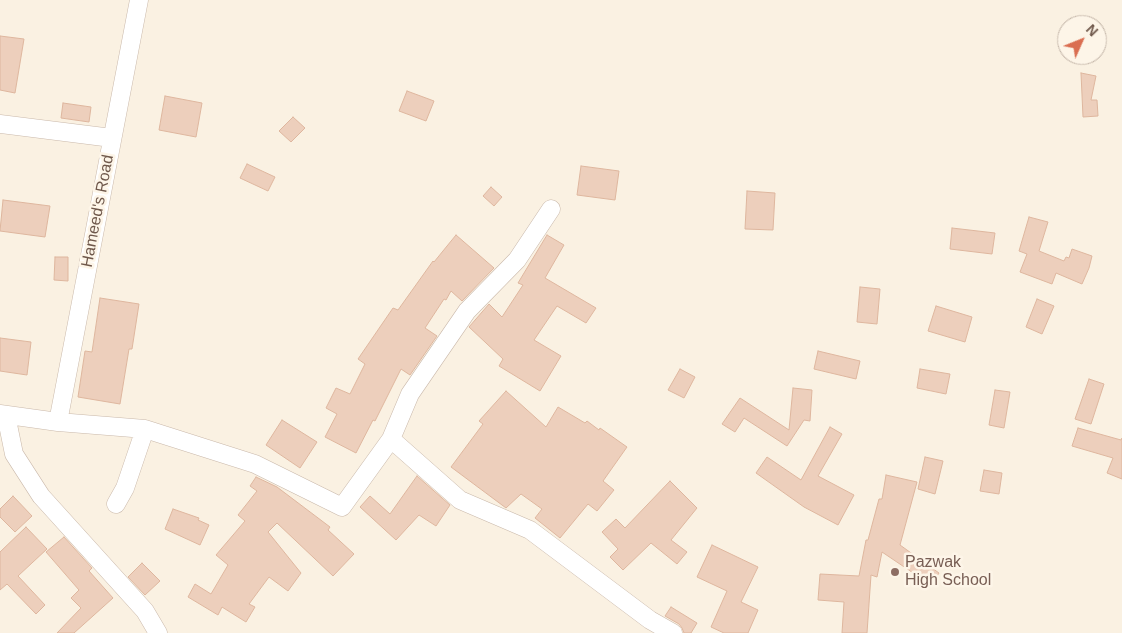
<!DOCTYPE html>
<style>
body{margin:0}
#map{position:relative;width:1122px;height:633px;overflow:hidden;background:#faf1e2;font-family:Arial,sans-serif}
canvas{display:block}
.north{position:absolute;left:1057px;top:15px;width:50px;height:50px;box-sizing:border-box;background:#fdf5e8;border:1px solid #c4b6a9;border-radius:50%;rotate:46deg;font-size:14px;font-weight:700;line-height:20px;text-align:center;color:#6f584b}
.north::after{content:'';display:block;margin:auto;width:18px;height:22px;background:#da6e51;clip-path:polygon(50% 0,100% 100%,50% 72%,0 100%)}
</style>
<div id="map">
<canvas width="1122" height="633"></canvas>
<div class="north">N</div>
</div>
<script>
const context = document.querySelector('canvas').getContext('2d');
context.lineJoin = 'round';
function fillPath(path, color) { context.fillStyle = color; context.fill(path, 'evenodd'); }
const toPath = rows => new Path2D(rows.map(r => 'M' + r).join(''));
function stroke(path, color, width, dash) { context.strokeStyle = color; context.lineWidth = width; context.lineCap = dash ? 'butt' : 'round'; context.setLineDash(dash || []); context.stroke(path); }
function drawText(font, color, halo, rows, align = 'center') {
  context.font = font + ' Arial,sans-serif'; context.lineWidth = 5; context.setLineDash([]); context.textBaseline = 'middle'; context.strokeStyle = halo; context.fillStyle = color; for (const [text, x, y, turn = 0] of rows) {
    context.save(); context.translate(x, y); context.rotate((+turn || 0) * Math.PI / 180); context.textAlign = isNaN(turn) ? turn : align; if (halo) context.strokeText(text, 0, 0); context.fillText(text, 0, 0); context.restore();
  }
}
const building = toPath([
 [0,36,24,39,15,93,0,90,0,36],
 [1081,73,1096,76,1091,100,1097,100,1098,116,1083,117,1081,73],
 [407,91,434,101,426,121,399,111,407,91],
 [165,96,202,103,196,137,159,130,165,96],
 [63,103,91,107,89,122,61,118,63,103],
 [293,117,305,128,291,142,279,131,293,117],
 [247,164,275,177,268,191,240,178,247,164],
 [581,166,619,171,615,200,577,195,581,166],
 [491,187,502,197,494,206,483,196,491,187],
 [747,191,775,193,773,230,745,229,747,191],
 [3,200,50,206,45,237,0,231,3,200],
 [1029,217,1048,222,1039,251,1064,261,1066,257,1069,258,1072,249,1092,256,1089,268,1082,284,1056,273,1052,284,1020,272,1027,254,1019,251,1029,217],
 [952,228,995,233,992,254,950,249,952,228],
 [456,235,494,268,462,301,451,291,446,300,444,299,425,328,437,336,410,375,401,369,375,421,373,420,356,453,325,437,337,414,326,408,336,388,350,394,365,364,358,359,393,308,398,310,433,261,434,262,456,235],
 [547,235,564,245,545,278,596,308,586,323,557,306,534,340,561,356,540,391,499,366,503,359,469,327,489,304,502,317,523,285,518,283,547,235],
 [55,257,68,257,68,281,54,280,55,257],
 [860,287,880,289,877,324,857,322,860,287],
 [100,298,139,304,132,349,129,349,120,404,78,397,85,351,92,352,100,298],
 [1037,299,1054,306,1042,334,1026,327,1037,299],
 [936,306,972,317,965,342,928,331,936,306],
 [0,338,31,342,27,375,0,371,0,338],
 [818,351,860,361,856,379,814,369,818,351],
 [680,369,695,377,684,398,668,390,680,369],
 [920,369,950,374,946,394,917,388,920,369],
 [1089,379,1104,384,1091,424,1075,419,1089,379],
 [793,388,812,390,810,421,804,420,787,446,744,418,735,432,722,424,740,398,789,430,793,388],
 [995,390,1010,392,1004,428,989,425,995,390],
 [506,391,546,427,558,407,585,423,587,421,599,430,600,428,627,447,603,481,614,490,597,511,588,504,560,538,535,518,542,509,521,494,506,508,451,467,483,424,479,421,506,391],
 [282,420,317,442,300,468,266,445,282,420],
 [830,427,842,434,818,476,854,495,838,525,804,507,756,473,767,457,801,480,830,427],
 [1078,428,1121,440,1122,438,1122,479,1107,473,1113,458,1072,446,1078,428],
 [925,457,943,461,935,494,918,489,925,457],
 [984,470,1002,473,999,494,980,491,984,470],
 [886,475,917,482,900,545,939,573,931,585,882,552,877,577,871,575,867,633,842,633,844,602,818,600,820,574,859,576,866,540,868,540,879,499,882,499,886,475],
 [417,476,450,505,436,526,419,515,396,540,360,507,370,496,390,514,417,476],
 [256,477,277,487,330,527,328,530,354,554,333,576,277,523,268,532,301,573,288,591,269,577,249,604,255,607,246,622,222,607,218,615,188,597,195,584,211,594,228,565,216,555,245,521,238,515,257,491,250,486,256,477],
 [670,481,697,508,671,540,687,552,677,564,651,543,623,570,610,557,618,549,602,532,616,519,625,528,670,481],
 [13,496,32,516,15,532,0,517,0,509,13,496],
 [173,509,199,518,198,520,209,525,200,545,165,529,173,509],
 [26,527,47,549,18,576,45,605,36,614,7,584,0,590,0,552,26,527],
 [64,537,92,568,89,571,113,598,74,633,57,633,81,608,71,598,79,590,46,552,64,537],
 [712,545,758,567,741,602,758,610,748,633,724,633,711,627,727,591,697,577,712,545],
 [142,563,160,581,145,595,128,577,142,563],
 [671,607,697,623,691,633,684,633,682,628,679,624,665,616,671,607]
]);
fillPath(building, '#edcfbc');
stroke(building, '#deb69e', 1);
const minor = toPath([
 [0,124,112,138],
 [0,414,58,422,145,429,255,464,342,507,391,439,460,500,530,530,650,620,673,633],
 [6,415,14,454,41,496,145,611,158,633],
 [58,422,139,0],
 [391,439,410,394,467,311,517,260,551,209],
 [116,504,125,488,145,429]
]);
stroke(minor, '#c9b8aa', 19);
stroke(minor, '#fff', 18);
for (const [x, y, r, color] of [
 [895,572,5,"#8d6e63"]
]) { const dot = new Path2D(); dot.arc(x, y, r, 0, 2 * Math.PI); context.fillStyle = color; context.fill(dot); stroke(dot, '#fdf5e8', 2); }
drawText('16px', '#6f584b', '#fdf5e8', [
 ["Hameed's Road",98,211,-79]
]);
drawText('16px', '#785e54', '#fdf5e8', [
 ["Pazwak",905,563],
 ["High School",905,581]
], 'left');
</script>
